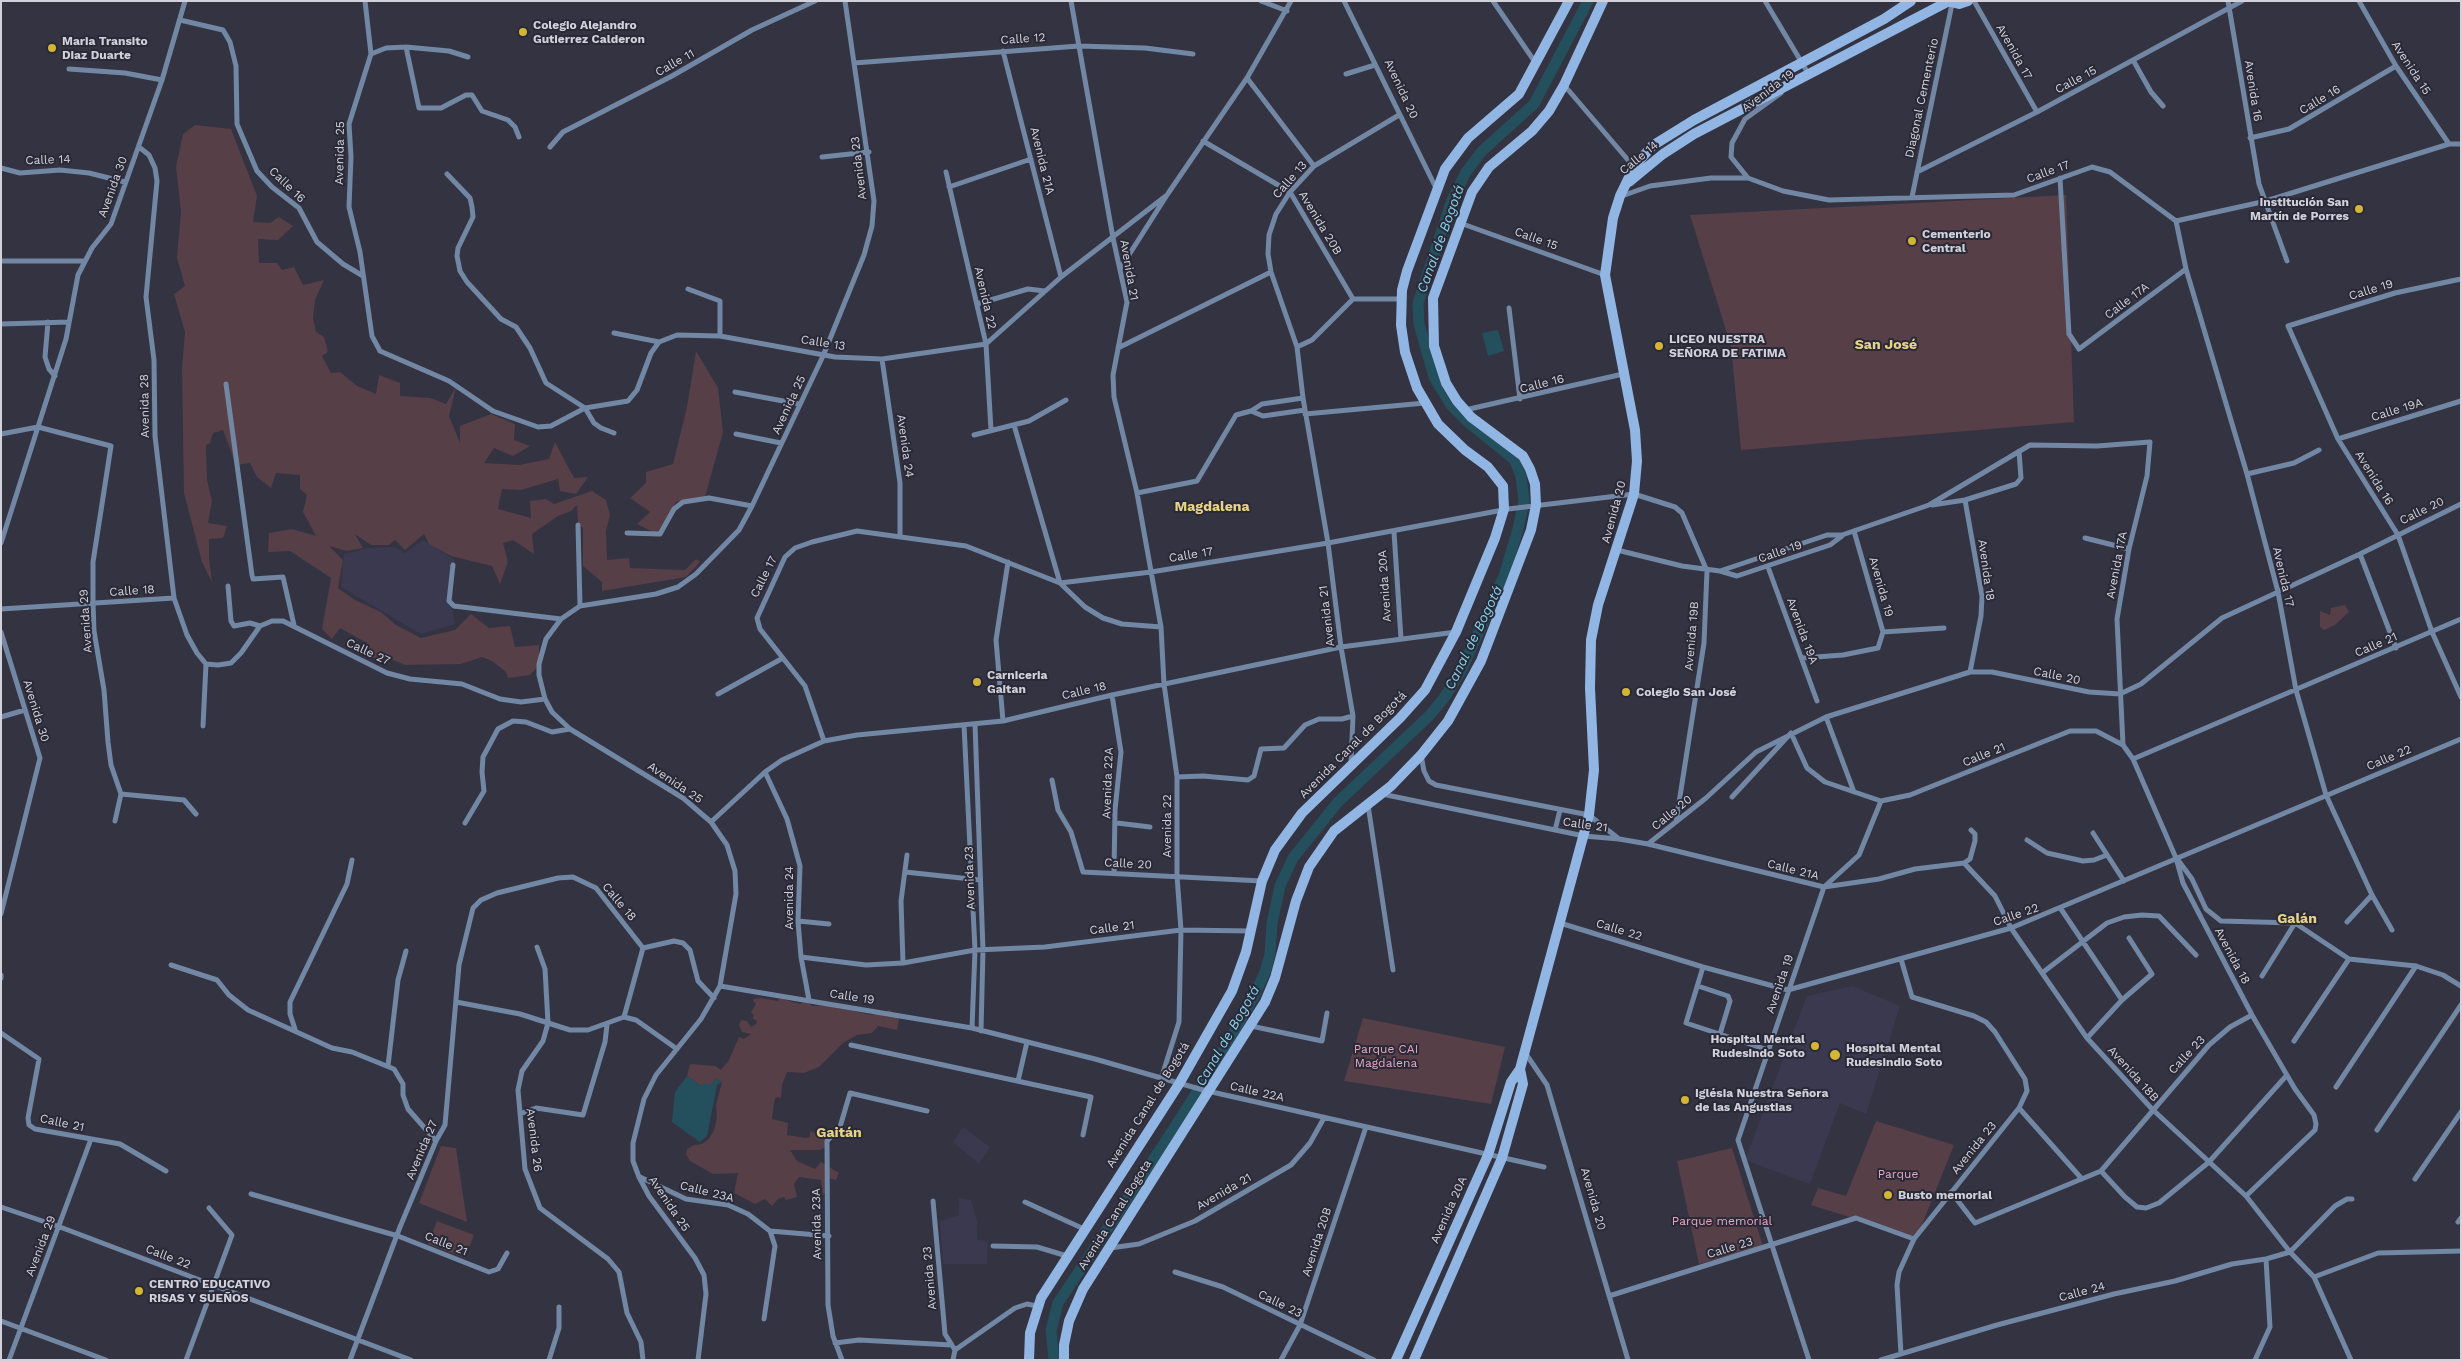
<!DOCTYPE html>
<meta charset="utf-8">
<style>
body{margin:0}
#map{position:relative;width:2462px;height:1361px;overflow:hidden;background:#343342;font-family:"Work Sans",sans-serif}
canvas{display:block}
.frame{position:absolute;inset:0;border:2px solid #d2d1db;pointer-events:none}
</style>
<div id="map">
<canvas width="2462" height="1361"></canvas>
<div class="frame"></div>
</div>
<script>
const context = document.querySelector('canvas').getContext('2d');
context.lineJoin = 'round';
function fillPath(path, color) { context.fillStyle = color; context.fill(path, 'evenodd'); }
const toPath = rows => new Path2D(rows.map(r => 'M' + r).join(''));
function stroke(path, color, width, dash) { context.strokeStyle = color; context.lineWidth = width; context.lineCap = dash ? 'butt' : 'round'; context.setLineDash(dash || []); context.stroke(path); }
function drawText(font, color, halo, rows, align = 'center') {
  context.font = font + ' "Work Sans",sans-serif'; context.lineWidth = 4; context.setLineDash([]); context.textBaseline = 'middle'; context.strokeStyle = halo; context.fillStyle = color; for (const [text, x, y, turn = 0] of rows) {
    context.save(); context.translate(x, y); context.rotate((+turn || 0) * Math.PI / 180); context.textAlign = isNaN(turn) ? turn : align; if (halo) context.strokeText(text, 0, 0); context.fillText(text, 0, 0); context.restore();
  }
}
fillPath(toPath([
 [423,540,455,560,452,606,455,624,421,634,341,587,344,554,368,548,395,547,405,553],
 [1852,986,1900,1006,1866,1114,1840,1103,1810,1184,1745,1160,1807,996],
 [963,1127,990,1147,979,1164,953,1142],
 [959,1198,971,1200,977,1221,977,1239,988,1242,987,1264,943,1264,940,1221,959,1215]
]), '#3b394f');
fillPath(toPath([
 [195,125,231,129,257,196,253,222,270,223,279,217,293,226,278,240,258,239,259,263,277,263,282,270,294,267,303,285,324,280,315,300,313,318,316,332,324,337,328,352,322,356,331,373,340,372,357,386,376,394,379,375,400,383,400,396,430,398,446,404,456,387,449,416,460,443,460,426,491,414,515,424,514,440,530,446,513,456,494,448,484,463,519,465,549,459,555,442,574,478,588,477,576,494,560,491,558,479,521,490,502,489,498,509,531,518,530,501,546,499,554,504,592,491,606,500,610,515,606,531,607,560,629,558,630,568,656,569,685,570,696,559,700,562,686,577,602,591,602,582,583,566,583,529,578,522,577,505,571,511,558,516,532,534,534,554,513,540,503,543,508,562,500,584,492,566,451,556,429,544,424,534,405,550,395,540,389,545,371,545,355,534,363,548,347,551,329,546,343,560,338,588,355,600,381,612,396,625,421,638,455,630,471,614,489,628,510,626,515,647,539,645,539,665,530,675,508,678,506,672,492,661,482,657,461,664,405,665,388,658,383,662,368,656,367,643,340,628,332,639,322,629,331,578,290,551,268,552,269,533,292,529,316,536,303,512,307,495,300,489,300,475,276,473,271,488,257,477,250,463,236,465,223,430,213,433,210,443,206,445,207,480,212,501,208,523,227,526,223,538,209,539,209,558,212,582,202,562,184,493,182,368,185,332,174,294,185,286,177,258,181,211,176,167,183,134],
 [2066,195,2074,422,1741,450,1731,346,1690,215],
 [696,351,718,388,723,432,705,497,676,502,657,534,637,524,650,512,630,498,646,483,646,472,673,464,687,407],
 [2345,605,2349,612,2335,625,2324,630,2320,627,2320,611,2330,615,2331,608],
 [760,998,778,1001,779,998,800,1004,806,1000,812,1006,827,1005,871,1015,890,1010,899,1019,897,1030,878,1026,872,1033,857,1035,843,1043,819,1067,804,1073,787,1072,782,1085,781,1098,776,1097,774,1102,772,1119,788,1123,787,1135,806,1138,810,1137,810,1131,827,1138,825,1147,820,1150,790,1150,797,1161,815,1169,821,1162,839,1173,836,1180,828,1178,828,1189,823,1195,821,1180,799,1177,794,1184,797,1197,786,1200,784,1197,778,1199,772,1206,765,1199,755,1204,734,1193,738,1173,713,1174,690,1161,686,1154,687,1149,694,1145,702,1144,709,1139,714,1130,717,1118,716,1105,722,1082,716,1079,711,1085,701,1086,687,1076,690,1064,715,1066,721,1070,729,1060,739,1037,744,1039,751,1034,742,1032,739,1025,741,1020,747,1021,751,1027,756,1024,757,1021,752,1018,754,1016,751,1012,756,1004,753,1001,754,999],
 [1363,1018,1505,1047,1491,1104,1344,1081],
 [1876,1121,1954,1145,1915,1242,1856,1219,1811,1205,1818,1188,1846,1196],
 [441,1146,456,1148,467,1222,419,1203],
 [1732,1148,1763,1246,1699,1264,1677,1161],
 [437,1221,474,1235,465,1258,428,1244]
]), '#563f47');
fillPath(toPath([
 [1498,330,1504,351,1488,356,1482,333],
 [687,1076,701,1086,703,1083,711,1085,716,1079,722,1082,717,1085,707,1136,700,1142,672,1122,675,1092]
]), '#244f5d');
stroke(toPath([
 [1054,1360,1051,1330,1058,1303,1169,1136,1225,1048,1255,994,1265,972,1270,954,1272,923,1280,886,1293,858,1338,802,1429,716,1444,698,1461,671,1504,576,1518,529,1524,501,1521,476,1514,459,1469,423,1451,405,1434,377,1419,324,1418,303,1452,200,1466,172,1482,151,1534,104,1588,1]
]), '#244f5d', 11);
stroke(toPath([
 [365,1,371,54,349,124,351,157,349,207,360,252,372,336,380,351,449,381,493,411,538,427,551,426,585,408,628,401,637,390,651,353,659,342,677,335,720,336,835,357,882,359,986,344,1061,277,1167,195],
 [1071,1,1113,238,1127,302,1113,375,1114,397,1137,493,1161,627,1164,684,1177,777,1177,876,1181,930,1179,1022,1161,1079],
 [1261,1,1287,11],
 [1344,1,1436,188],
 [1493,1,1535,62],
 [1765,1,1808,73,1806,75],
 [1974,1,2037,112],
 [2228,1,2259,184,2287,261],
 [2359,1,2396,66,2449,144],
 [180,20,223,30,230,42,236,66,237,124,257,171,272,187,299,208,317,242,343,264,363,276],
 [406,47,419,108,441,108,466,95,472,95,482,111,508,120,515,127,519,137],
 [1003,51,1061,277],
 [371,54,386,48,406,47,449,51,468,57],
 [2133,60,2151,92,2163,106],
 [854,63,1079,46,1145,48,1193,54],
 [69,69,125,73,162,80],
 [1346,74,1375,65],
 [1247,78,1314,166],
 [1564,85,1634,167],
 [2250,138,2289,129,2396,66],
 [1203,141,1290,192,1353,299],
 [139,147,149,155,155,168,157,181,146,297,154,360,155,436,174,598,187,635,197,653,206,664],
 [550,147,563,132,672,76,752,30,815,1],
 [822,157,869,152],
 [1,168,20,173,60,170,89,173,125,182],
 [946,172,986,344,991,430],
 [1917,172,2037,112,2242,1],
 [447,174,470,198,472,207,473,217,458,248,457,256,460,271,467,282,501,319,516,327,530,348,546,383,585,408,594,423,601,428,614,433],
 [1748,178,1731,157,1732,143,1745,119,1781,93],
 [2060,178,2069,334,2079,349,2186,269],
 [949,187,1031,159],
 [1622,196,1650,186,1711,178,1748,178,1783,191,1829,200,2014,195,2092,167,2110,172,2176,221,2266,201,2449,144,2461,144],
 [1912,197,1952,4],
 [2176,221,2186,269,2247,474,2278,592,2296,690,2326,795,2372,895,2392,930],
 [1460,223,1605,275],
 [1,261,85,261],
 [1120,269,1167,195,1247,78,1291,1],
 [2461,279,2395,293,2288,326,2338,439,2398,535,2432,632,2461,697],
 [688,289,720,301,720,336],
 [1353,299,1401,299],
 [977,304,1028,289,1045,291],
 [1509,308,1520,399],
 [48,322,45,357,49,369,55,376],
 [1,324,69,322],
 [614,333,659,342],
 [1297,347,1312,340,1353,299],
 [1118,348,1271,272],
 [882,359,900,483,900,536],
 [226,384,252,575,253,579,283,577,294,625],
 [735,392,799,404],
 [1465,410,1623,374],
 [1251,411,1263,416,1305,410],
 [1305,414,1425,403],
 [1014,425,1060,583,1085,607,1103,618,1122,624,1161,627],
 [1,434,38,427,111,446,93,562,93,603,94,631,104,690,108,742,111,765,121,794],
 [736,434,781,443],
 [974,435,1029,421,1066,400],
 [2338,439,2461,401],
 [2247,474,2294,463,2319,450],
 [1137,493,1197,481,1236,415,1251,411,1262,404,1303,398],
 [1965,500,1982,596,1981,616,1970,672],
 [1932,505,1965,500,2016,484,2021,478,2019,451],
 [578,525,580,606],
 [1394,532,1401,639],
 [627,533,660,534,674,509,683,502,709,498,752,506],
 [2085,538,2129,549],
 [1,543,66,339,78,275,92,248,111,224,162,80,185,1],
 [1617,550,1682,566,1720,571,1737,576,1830,545,1842,536],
 [2360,554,2396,648],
 [453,565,449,601,454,606,561,619],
 [1768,567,1817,701],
 [1720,571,1827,535,1842,535,1929,505,2030,445,2097,446,2150,442,2147,476,2129,549,2117,619,2123,745,2133,759,2176,858,2183,883,2252,1015,2295,1089,2314,1115,2316,1124,2315,1130,2246,1196],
 [228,586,231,621,234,626,250,623,260,626],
 [1,609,174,598],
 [1,632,40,758,1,914],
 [1883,632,1944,628],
 [1802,658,1843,655,1878,648,1883,632,1854,531],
 [206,664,218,665,231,663,241,653,260,626,272,621,283,621,387,673,410,679,462,684,500,699,521,702,545,699],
 [718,694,783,658],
 [1112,695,1121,752,1115,810,1114,873],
 [1,717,25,710],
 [1826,717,1854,792],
 [1003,721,996,640,1008,562],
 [975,724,983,950,981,1031],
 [964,725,975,950,972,1028],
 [203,726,206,664],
 [824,741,805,686,760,629,757,618,785,557,795,548,812,542,857,531,966,546,1060,583,1151,572,1328,543,1508,509,1634,494,1675,507,1682,513,1707,571,1704,643,1676,822],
 [1421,755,1424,771,1429,781,1436,785,1589,815,1619,839],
 [2133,759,2461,619],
 [1351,763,1353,716,1341,647,1328,543,1303,398,1297,347,1271,272,1268,254,1269,235,1276,214,1290,192,1314,166,1399,115],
 [765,772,787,819,800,866,798,921,801,957,809,1000],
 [1177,777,1203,776,1248,780,1254,776,1261,749,1284,748,1305,725,1319,719,1342,719,1353,716],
 [1052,780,1058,810,1071,832,1083,872,1262,881],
 [121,794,184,800,196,814],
 [1382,794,1584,836,1619,839,1648,844,1824,887,1879,879,1915,869,1964,863,1970,859,1975,841,1975,834,1971,830],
 [1732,797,1791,733,1807,768,1825,782,1881,801,1910,795,2070,731,2096,731,2123,745],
 [1368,805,1393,970],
 [115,821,121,794],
 [711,822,765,772,782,760,824,741,857,735,1003,721,1112,695,1341,647,1456,632],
 [465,823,484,791,482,772,483,757,498,729,513,721,526,722,552,732,570,729],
 [1117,823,1150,827],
 [1555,830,1560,810],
 [2093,833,2124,881],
 [2027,840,2047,853,2083,861,2094,860,2107,855],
 [1648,844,1706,798,1756,752,1826,717,1970,672,1992,672,2089,692,2120,694,2141,684,2222,618,2360,554,2461,504],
 [2178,860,2192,879,2206,909,2221,921,2295,923,2349,959,2416,966,2443,975,2461,986],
 [1964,863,1995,896,2011,928,2087,1038,2152,1109,2246,1196,2290,1252,2314,1277,2351,1360],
 [905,872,980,880],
 [2061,909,2122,1000],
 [798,921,829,924],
 [2347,922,2372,895],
 [1560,923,1703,967,1788,990,2011,928,2461,739],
 [537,947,545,969,548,1023,543,1041,522,1071,518,1090,525,1169,540,1208,608,1259,619,1272,627,1313,641,1342,643,1360],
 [801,957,866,965,903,963,975,950,1045,947,1181,930,1251,931],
 [903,963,901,901,907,855],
 [171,965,217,980,229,995,248,1010,332,1048,352,1052,394,1069,403,1084,403,1095,408,1109,436,1141],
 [1703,967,1686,1023,1768,1050],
 [2042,973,2107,923,2124,917,2142,915,2159,916,2196,955],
 [1,975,1,978],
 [2262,976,2295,923],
 [720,986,972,1028,1095,1059,1203,1090,1544,1167],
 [1698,986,1728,996,1730,1001,1720,1034],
 [456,1002,520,1014,570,1030,588,1030,624,1017,636,1020,677,1049],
 [624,1017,643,948],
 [1251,1026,1322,1041,1327,1013],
 [295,1029,290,1014,290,1002,347,884,352,860],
 [1,1033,39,1059,28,1118,29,1125,35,1129,120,1144,166,1171],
 [2087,1038,2122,1000,2152,974,2129,938],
 [2294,1041,2349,959],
 [851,1045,1091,1097,1083,1135],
 [1524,1051,1547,1085,1628,1360],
 [388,1066,398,980,406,951],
 [1018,1081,1027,1042],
 [2336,1087,2416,966],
 [2019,1108,2082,1179],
 [520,1114,536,1108,583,1115,605,1042,607,1025],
 [2377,1130,2461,1005],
 [2101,1171,2125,1197,2137,1207,2146,1208,2159,1203,2209,1162,2287,1075],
 [640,1177,686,1199,728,1205,748,1214,770,1231,829,1236],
 [2415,1179,2461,1112],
 [1951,1192,1975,1223,2101,1171,2209,1045,2230,1027,2252,1015],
 [251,1194,398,1236,489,1272,498,1269,507,1253],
 [933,1201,945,1334,955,1350,953,1360],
 [1025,1202,1084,1229],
 [1,1207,60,1227,411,1360],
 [2458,1222,2461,1218],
 [993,1246,1037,1247,1067,1256],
 [1110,1248,1139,1244,1195,1221,1291,1165,1310,1143,1324,1118],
 [1175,1272,1223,1287,1374,1360],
 [2314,1277,2378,1253,2461,1251],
 [1609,1296,1856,1218,1914,1239],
 [764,1319,775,1246,770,1231],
 [1,1321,106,1360],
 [835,1343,859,1340,952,1345],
 [955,1350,1015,1308,1027,1304,1037,1306],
 [1901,1354,1897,1285,1899,1272,1914,1239,2019,1108,2027,1091,2025,1079,1995,1032,1986,1022,1974,1016,1912,997,1901,959],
 [9,1360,91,1139],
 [186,1360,232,1235,209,1208],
 [350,1360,400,1227,436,1141,445,1125,459,965,473,908,481,900,497,893,558,878,573,877,596,888,643,948,674,941,683,943,690,950,698,981,714,998],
 [549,1360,559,1328,559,1307],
 [698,1360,706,1294,704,1275,695,1258,649,1196,639,1177,633,1161,633,1143,644,1099,656,1075,701,1019,720,986,736,894,735,871,727,845,711,822,683,798,570,729,552,712,545,699,539,675,539,664,546,639,561,619,580,606,656,594,678,587,696,574,739,530,752,506,823,356,864,255,872,226,874,201,845,1],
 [842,1360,833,1336,828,1305,827,1141,840,1127,850,1093,927,1111],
 [1281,1360,1300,1325,1366,1127],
 [1809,1360,1738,1140,1824,887,1859,855,1881,801],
 [1881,1360,1997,1325,2114,1294,2175,1281,2232,1264,2266,1259,2290,1252,2335,1206,2347,1199,2352,1199],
 [2255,1360,2270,1327,2266,1259]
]), '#7187a4', 5);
stroke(toPath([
 [1946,1,1959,4,1968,1],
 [1629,182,1663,154,1694,134,1947,2],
 [1029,1360,1030,1333,1041,1298,1179,1084,1232,991,1246,952,1262,881,1275,850,1302,813,1400,718,1425,690,1456,632,1495,538,1504,509,1503,486,1488,467,1465,450,1438,424,1417,388,1405,352,1401,325,1402,290,1407,271,1445,169,1468,138,1519,94,1569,1],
 [1064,1360,1064,1345,1069,1321,1083,1289,1265,1002,1275,978,1296,901,1309,867,1334,831,1391,786,1421,755,1448,721,1481,661,1531,530,1536,505,1535,484,1530,469,1523,456,1471,417,1457,401,1446,383,1434,346,1433,298,1472,192,1489,167,1532,131,1549,111,1564,85,1603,1],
 [1396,1360,1488,1155,1511,1082,1520,1069,1589,815,1594,770,1590,688,1591,640,1598,605,1634,494,1637,461,1635,430,1605,275,1613,218,1620,196,1634,167,1652,146,1694,120,1884,19,1911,1],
 [1414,1360,1502,1158,1523,1084,1520,1069]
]), '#92b6e4', 10);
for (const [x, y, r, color] of [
 [523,32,5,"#d3b635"],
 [52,48,5,"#d3b635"],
 [2359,209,5,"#d3b635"],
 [1912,241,5,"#d3b635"],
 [1659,346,5,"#d3b635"],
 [977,682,5,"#d3b635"],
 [1626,692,5,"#d3b635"],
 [1815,1046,5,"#d3b635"],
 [1835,1055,6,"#d3b635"],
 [1685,1100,5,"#d3b635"],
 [1888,1195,5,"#d3b635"],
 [139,1291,5,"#d3b635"]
]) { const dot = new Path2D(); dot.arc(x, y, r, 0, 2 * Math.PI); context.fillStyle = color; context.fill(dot); stroke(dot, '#2a2937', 2); }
drawText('bold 12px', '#d2d1db', '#2a2937', [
 ["Colegio Alejandro",533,25],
 ["Gutierrez Calderon",533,39],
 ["Maria Transito",62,41],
 ["Diaz Duarte",62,55],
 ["Institución San",2349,202,"right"],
 ["Martín de Porres",2349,216,"right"],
 ["Cementerio",1922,234],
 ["Central",1922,248],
 ["LICEO NUESTRA",1669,339],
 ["SEÑORA DE FATIMA",1669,353],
 ["Carniceria",987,675],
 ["Gaitan",987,689],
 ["Colegio San José",1636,692],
 ["Hospital Mental",1805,1039,"right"],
 ["Rudesindo Soto",1805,1053,"right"],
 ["Hospital Mental",1846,1048],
 ["Rudesindio Soto",1846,1062],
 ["Iglésia Nuestra Señora",1695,1093],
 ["de las Angustias",1695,1107],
 ["Busto memorial",1898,1195],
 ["CENTRO EDUCATIVO",149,1284],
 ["RISAS Y SUEÑOS",149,1298]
], 'left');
drawText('12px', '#d2d1db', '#2a2937', [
 ["Calle 12",1023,39,-4],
 ["Avenida 17",2014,52,61],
 ["Calle 11",675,63,-29],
 ["Avenida 15",2411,68,57],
 ["Calle 15",2076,80,-28],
 ["Avenida 20",1401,89,65],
 ["Avenida 19",1768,91,-37],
 ["Avenida 16",2253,91,81],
 ["Diagonal Cementerio",1922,98,-78],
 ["Calle 16",2320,100,-31],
 ["Avenida 25",340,153,-89],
 ["Calle 14",1639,158,-39],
 ["Calle 14",48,160,-2],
 ["Avenida 21A",1042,161,76],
 ["Avenida 23",859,168,-97],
 ["Calle 17",2048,172,-20],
 ["Calle 13",1290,180,-49],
 ["Calle 16",287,185,44],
 ["Avenida 30",113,187,-70],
 ["Avenida 20B",1320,223,59],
 ["Calle 15",1536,239,20],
 ["Avenida 21",1129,270,80],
 ["Calle 19",2371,290,-17],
 ["Avenida 22",985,298,77],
 ["Calle 17A",2127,301,-37],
 ["Calle 13",823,343,9],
 ["Calle 16",1542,384,-14],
 ["Avenida 25",789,405,-65],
 ["Avenida 28",145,406,-91],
 ["Calle 19A",2397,410,-17],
 ["Avenida 24",905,446,82],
 ["Avenida 16",2374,478,58],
 ["Calle 20",2422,511,-26],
 ["Avenida 20",1614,512,-75],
 ["Calle 19",1780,552,-19],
 ["Calle 17",1191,555,-9],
 ["Avenida 17A",2117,565,-79],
 ["Avenida 18",1986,570,82],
 ["Calle 17",764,577,-63],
 ["Avenida 17",2283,577,77],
 ["Avenida 20A",1385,586,-94],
 ["Avenida 19",1881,587,74],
 ["Calle 18",132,591,-4],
 ["Avenida 21",1327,616,-97],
 ["Avenida 29",86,621,-94],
 ["Avenida 19A",1802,631,70],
 ["Avenida 19B",1692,636,-85],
 ["Calle 21",2376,645,-23],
 ["Calle 27",368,652,25],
 ["Calle 20",2057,676,12],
 ["Calle 18",1084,691,-13],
 ["Avenida 30",36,711,73],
 ["Avenida Canal de Bogotá",1353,745,-45],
 ["Calle 21",1984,755,-22],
 ["Calle 22",2389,758,-23],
 ["Avenida 25",675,783,34],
 ["Avenida 22A",1108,783,-88],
 ["Calle 20",1672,813,-39],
 ["Calle 21",1585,825,8],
 ["Avenida 22",1167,826,-90],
 ["Calle 20",1128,864,3],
 ["Calle 21A",1793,870,14],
 ["Avenida 23",970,878,-92],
 ["Avenida 24",789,898,-90],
 ["Calle 18",619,902,50],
 ["Calle 22",2016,915,-19],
 ["Calle 21",1112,928,-7],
 ["Calle 22",1619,930,17],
 ["Avenida 18",2232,956,62],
 ["Avenida 19",1780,984,-71],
 ["Calle 19",852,997,9],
 ["Calle 23",2187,1055,-47],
 ["Avenida 18B",2133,1074,48],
 ["Calle 22A",1257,1092,13],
 ["Avenida Canal de Bogotá",1148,1105,-58],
 ["Calle 21",62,1123,12],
 ["Avenida 26",534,1140,83],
 ["Avenida 23",1974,1148,-51],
 ["Avenida 27",422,1150,-67],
 ["Calle 23A",707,1192,14],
 ["Avenida 21",1224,1192,-30],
 ["Avenida 20",1593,1199,74],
 ["Avenida 25",669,1204,56],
 ["Avenida 20A",1449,1210,-66],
 ["Avenida Canal Bogota",1115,1215,-58],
 ["Avenida 23A",817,1224,-91],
 ["Avenida 20B",1317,1242,-72],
 ["Calle 21",446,1244,22],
 ["Avenida 29",41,1246,-69],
 ["Calle 23",1730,1248,-17],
 ["Calle 22",168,1257,21],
 ["Avenida 23",930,1278,-95],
 ["Calle 24",2082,1292,-15],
 ["Calle 23",1280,1304,26]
]);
drawText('12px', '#e9a8c0', '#2a2937', [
 ["Parque CAI",1386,1049],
 ["Magdalena",1386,1063],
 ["Parque",1898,1174],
 ["Parque memorial",1722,1221]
]);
drawText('italic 14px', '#86d2eb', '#2a2937', [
 ["Canal de Bogotá",1441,239,-70],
 ["Canal de Bogotá",1474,638,-64],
 ["Canal de Bogotá",1228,1036,-60]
]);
drawText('bold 14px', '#e8d486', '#2a2937', [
 ["San José",1886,345],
 ["Magdalena",1212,507],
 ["Galán",2297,919],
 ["Gaitán",839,1133]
]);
</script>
